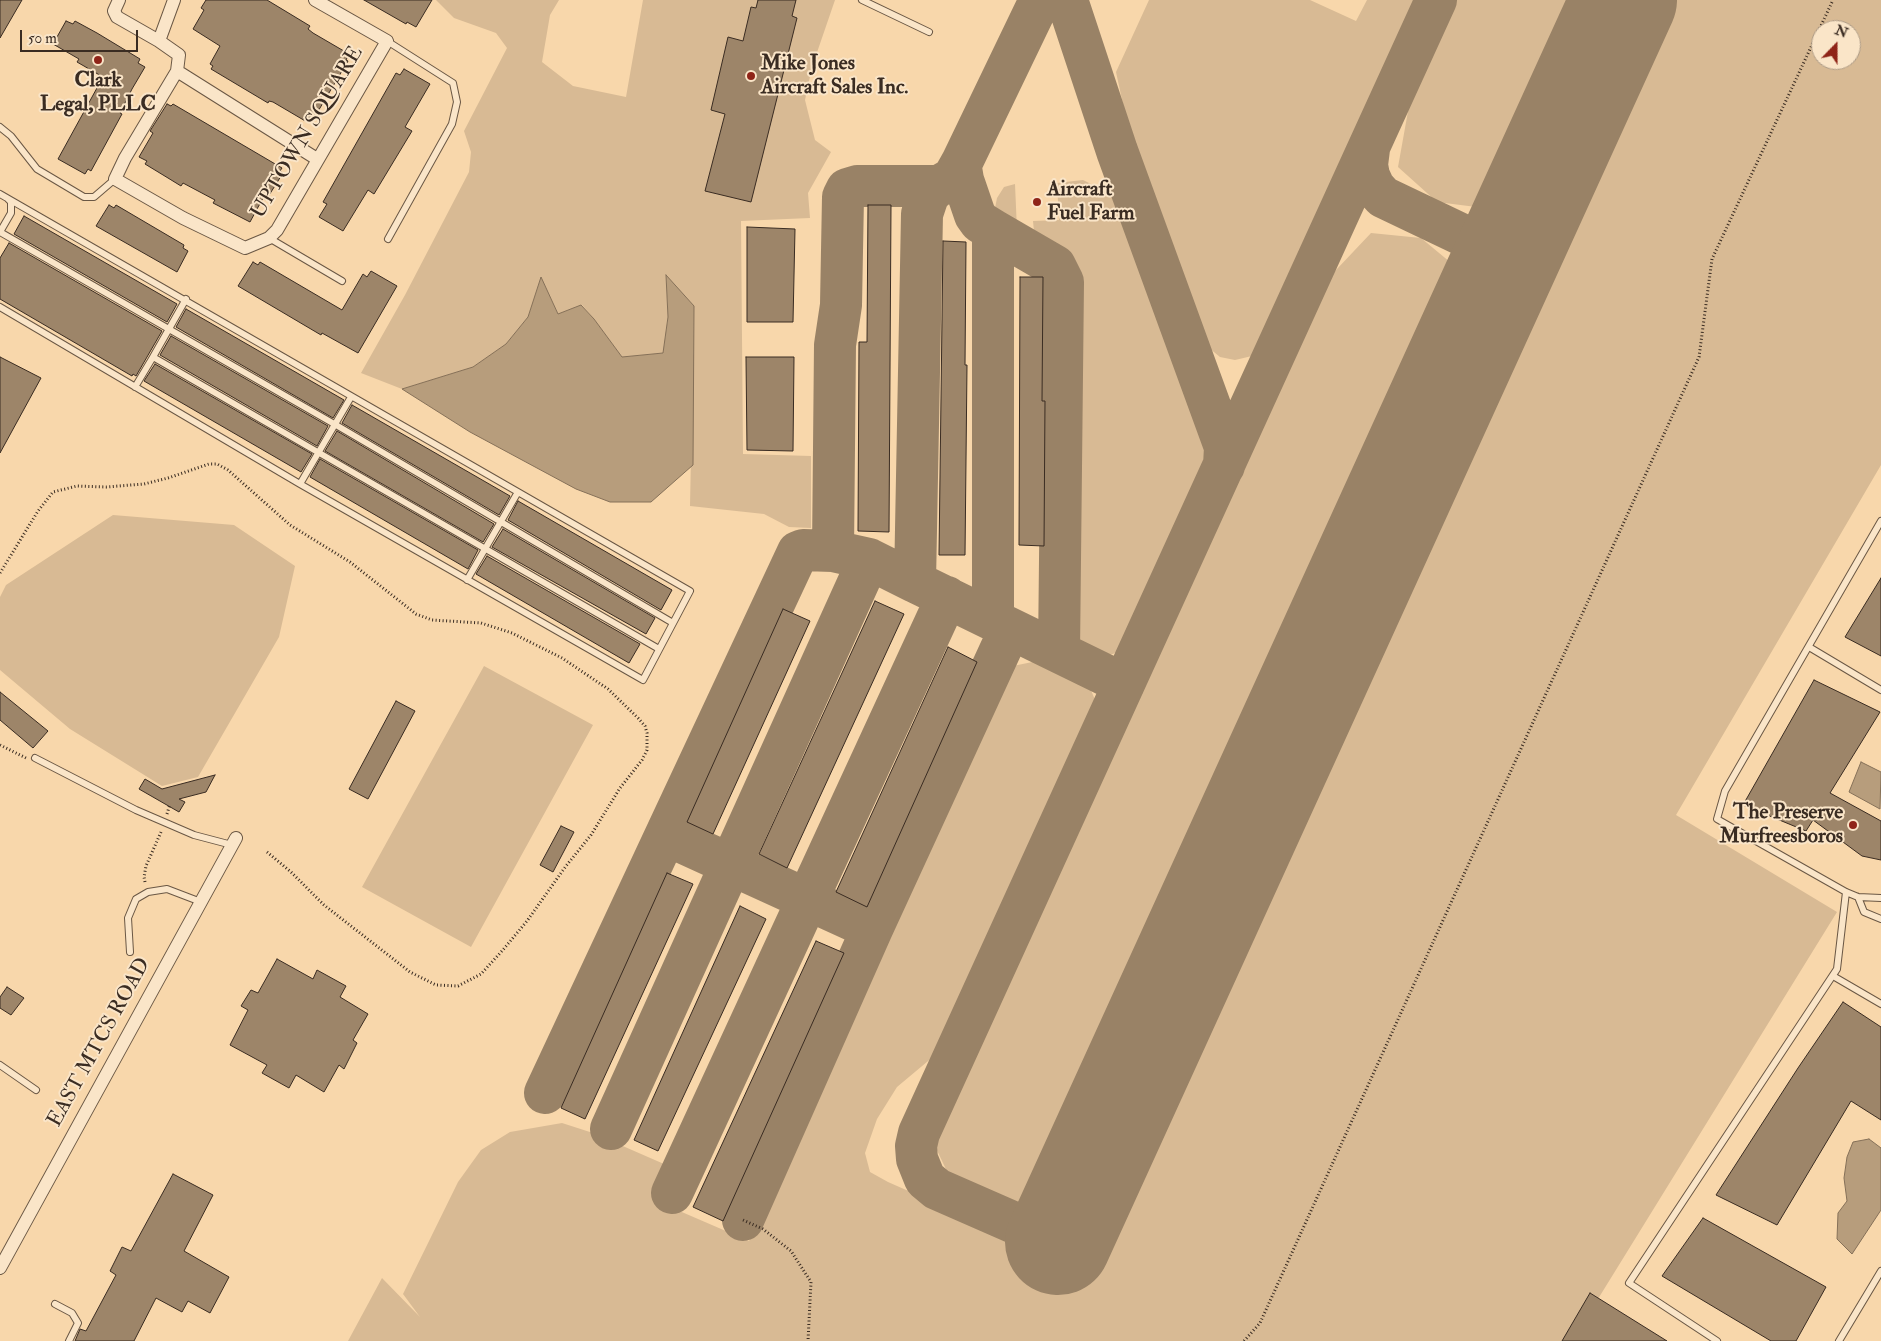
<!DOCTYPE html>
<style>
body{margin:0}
#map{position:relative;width:1881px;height:1341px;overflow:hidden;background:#f8d7ab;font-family:"IM FELL Double Pica",serif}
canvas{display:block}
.north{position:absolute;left:1811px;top:20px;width:50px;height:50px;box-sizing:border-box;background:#fae5c8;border:1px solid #ad9b86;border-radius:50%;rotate:22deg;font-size:14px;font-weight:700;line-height:20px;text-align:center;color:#3a2c22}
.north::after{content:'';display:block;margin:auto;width:18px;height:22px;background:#8f2418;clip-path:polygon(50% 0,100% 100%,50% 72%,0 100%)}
.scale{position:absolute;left:20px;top:30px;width:118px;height:22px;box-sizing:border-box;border:2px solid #3a2c22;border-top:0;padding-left:6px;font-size:15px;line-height:18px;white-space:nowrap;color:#3a2c22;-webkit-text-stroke:4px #fae5c8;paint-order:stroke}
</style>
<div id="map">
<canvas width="1881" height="1341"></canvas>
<div class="north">N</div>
<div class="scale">50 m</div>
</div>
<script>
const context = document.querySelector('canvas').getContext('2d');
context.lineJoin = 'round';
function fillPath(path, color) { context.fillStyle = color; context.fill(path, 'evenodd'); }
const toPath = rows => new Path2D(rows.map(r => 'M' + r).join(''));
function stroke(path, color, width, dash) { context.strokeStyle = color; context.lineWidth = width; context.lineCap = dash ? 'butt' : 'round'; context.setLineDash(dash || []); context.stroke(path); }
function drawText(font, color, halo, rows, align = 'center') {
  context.font = font + ' "IM FELL Double Pica",serif'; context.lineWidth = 4; context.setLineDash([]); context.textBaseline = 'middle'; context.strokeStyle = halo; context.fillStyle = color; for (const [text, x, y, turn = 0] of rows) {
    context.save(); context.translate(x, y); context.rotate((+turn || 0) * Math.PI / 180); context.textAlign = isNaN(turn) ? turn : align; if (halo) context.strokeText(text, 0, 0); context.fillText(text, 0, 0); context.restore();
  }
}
fillPath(toPath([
 [436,0,559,0,550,15,542,62,573,86,626,97,643,0,835,0,812,67,805,100,815,140,831,152,808,193,810,218,741,221,743,454,811,456,811,528,789,527,764,514,690,506,694,306,666,276,668,317,664,353,622,357,594,319,582,305,558,314,541,278,528,317,506,344,473,367,402,389,361,373,405,295,469,172,471,152,464,131,507,48,496,33,454,18],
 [1149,0,1310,0,1356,21,1367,0,1420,0,1266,342,1252,356,1235,360,1220,357,1203,343,1139,178,1116,72],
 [1450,0,1587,0,1492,209,1437,202,1398,167,1412,89,1421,65],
 [1665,0,1881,0,1881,465,1676,815,1837,912,1572,1341,348,1341,382,1278,420,1317,403,1294,458,1182,481,1150,510,1132,562,1123,593,1133,664,1164,668,1172,654,1200,749,1241,870,976,1008,667,1047,659,1088,683,1098,707,1093,725,1027,864,946,1046,897,1087,877,1119,865,1153,870,1172,888,1182,1090,1271,1357,675],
 [1821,30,1851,30,1851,60,1821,60],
 [1083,180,1103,190,1120,203,1209,441,1210,460,1204,480,1131,643,1113,654,1095,656,1081,644,1073,625,1076,527,1078,272,1062,258,1035,242,1033,221,1059,220,1057,183],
 [1015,184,1017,230,1003,223,995,208,997,198,1004,187],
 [1371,233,1421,238,1462,272,1043,1196,1013,1207,953,1184,933,1142,993,1002,1319,288],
 [113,515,234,525,295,566,279,637,198,777,162,786,70,729,0,670,0,597,6,585],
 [484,666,593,725,471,947,362,887]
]), '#d8ba94');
const water = toPath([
 [666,275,694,306,693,465,651,502,610,502,576,489,470,432,402,389,473,367,506,344,528,317,541,277,558,314,581,305,594,319,622,357,663,353,668,317,666,275],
 [1861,762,1881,772,1880,809,1849,792,1861,762],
 [1869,1139,1881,1148,1881,1210,1852,1254,1837,1239,1838,1213,1847,1201,1844,1178,1847,1157,1853,1142,1869,1139]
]);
fillPath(water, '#b79d7c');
stroke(water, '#857058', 1);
stroke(toPath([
 [1067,0,1117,151,1225,447,1224,466],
 [1369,149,1367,165,1369,176,1374,187,1383,197,1471,239,1483,241,1501,239,1516,227,1530,206],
 [962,162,1040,0],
 [939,186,935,188,928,196,922,214,915,582,1124,684],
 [993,230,1055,266,1063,282,1059,652],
 [1471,239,1481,246,1490,261,1493,269,1492,288],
 [915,582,869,559,833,551,835,345,841,305,843,197,847,189,857,186,939,186,953,178,962,162,961,168,963,180,975,215,980,222,993,230,993,620],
 [666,835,872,929],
 [545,1093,798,552,803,550,833,551],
 [611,1129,869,559],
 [672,1193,947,597],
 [743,1220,872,929,1010,629],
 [1058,1242,937,1189,925,1179,917,1159,916,1146,919,1133,1436,0]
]), '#998266', 42);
stroke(toPath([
 [1058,1242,1624,0]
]), '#998266', 106);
const building = toPath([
 [0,0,22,0,0,38,0,0],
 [206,0,267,0,310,26,308,29,313,33,349,54,346,60,348,61,314,118,311,116,307,122,273,102,269,101,268,103,211,69,213,66,210,64,220,46,193,29,204,10,201,8,206,0],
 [364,0,432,0,416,27,407,22,406,24,364,0],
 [758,0,796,0,792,16,797,18,751,202,705,191,725,114,711,110,728,37,743,41,751,7,756,8,758,0],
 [66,21,73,24,75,21,97,33,140,59,138,63,145,67,132,89,120,113,122,114,91,171,88,169,85,174,58,159,103,77,77,62,79,59,53,44,66,21],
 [404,69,430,84,405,127,412,131,374,194,368,190,343,231,319,217,327,204,323,202,396,73,400,75,404,69],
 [167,104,171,106,173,104,282,168,280,171,283,173,266,200,263,198,250,222,213,203,215,200,183,183,181,186,168,178,145,164,147,161,139,157,153,133,150,131,167,104],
 [109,205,114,208,116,205,184,245,183,248,188,251,177,272,96,226,109,205],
 [868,205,891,205,889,532,858,531,859,342,867,342,868,205],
 [24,216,177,304,167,322,14,234,24,216],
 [747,227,795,229,793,322,747,322,747,227],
 [943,241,966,242,965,365,967,365,965,555,939,555,943,241],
 [9,243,162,331,136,376,133,374,132,376,0,299,0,258,9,243],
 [253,262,258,265,260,262,342,310,363,274,367,277,371,271,397,286,358,353,322,333,321,335,238,286,253,262],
 [1020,277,1043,277,1042,401,1045,401,1044,546,1019,545,1020,277],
 [186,309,344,400,333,418,176,327,186,309],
 [171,336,328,426,317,446,160,355,171,336],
 [0,357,41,378,0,453,0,357],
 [746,357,794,357,793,451,747,450,746,357],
 [155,364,312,454,301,472,144,381,155,364],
 [352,405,510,496,499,515,342,423,352,405],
 [337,431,494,524,483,542,325,451,337,431],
 [320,459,478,550,468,569,310,477,320,459],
 [518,501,672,590,661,610,508,520,518,501],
 [503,529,655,618,646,634,492,547,503,529],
 [487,556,640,644,629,663,476,574,487,556],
 [1881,578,1881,656,1845,637,1881,578],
 [875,601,904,614,787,868,759,854,875,601],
 [783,609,810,621,713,834,687,822,783,609],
 [948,647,977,662,867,907,836,892,948,647],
 [1814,680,1880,712,1830,793,1881,821,1881,860,1862,856,1813,820,1806,831,1743,805,1814,680],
 [0,692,48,731,33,748,0,720,0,692],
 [396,701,415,711,368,799,349,789,396,701],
 [215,775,206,792,179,799,185,802,179,812,139,789,145,779,162,789,215,775],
 [561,826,574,832,553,872,540,865,561,826],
 [667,873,693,884,585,1119,561,1108,667,873],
 [740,906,766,919,658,1151,634,1140,740,906],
 [816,941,844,953,723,1221,693,1207,816,941],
 [277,959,313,979,317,970,346,986,340,997,368,1014,353,1040,357,1043,344,1069,339,1065,324,1092,296,1075,289,1088,262,1073,267,1065,230,1045,248,1010,241,1006,251,990,258,993,277,959],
 [7,987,24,998,11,1015,0,1008,0,997,7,987],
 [1843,1002,1881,1027,1881,1120,1851,1101,1777,1225,1716,1195,1798,1068,1843,1002],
 [173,1174,213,1195,184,1251,229,1277,210,1313,188,1301,182,1312,156,1298,134,1341,75,1341,80,1329,86,1331,116,1275,110,1271,122,1247,131,1251,173,1174],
 [1703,1218,1826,1287,1796,1341,1771,1341,1662,1276,1703,1218],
 [1590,1293,1667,1341,1562,1341,1590,1293]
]);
fillPath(building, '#9d8569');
stroke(building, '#3a2c22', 1);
const service = toPath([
 [862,0,929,32],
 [387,41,453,83,457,102,452,124,388,239],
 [0,127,11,136,37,169,84,197,94,197,115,179],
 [0,194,690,591,643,680,300,484,0,307],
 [0,232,336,425,673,623],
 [0,232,11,213,11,202,8,199],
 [269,238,342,281],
 [186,299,153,357,659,649],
 [135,387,153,357],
 [300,484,351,397],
 [1881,521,1725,791,1717,819,1846,892,1858,897,1881,898],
 [467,580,518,492],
 [1809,647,1881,690],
 [35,758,136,810,194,835,232,845],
 [1858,897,1864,912,1881,919],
 [130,952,128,918,136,899,148,892,167,889,201,902],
 [1833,976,1881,1004],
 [0,1065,36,1090],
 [55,1304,72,1313,78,1323,69,1341],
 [1717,1341,1629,1283,1837,969,1846,892],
 [1839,1341,1881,1271]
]);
const minor = toPath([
 [119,0,114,11,117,17,159,41],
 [174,0,159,41,179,55,177,71,125,158,115,179,183,218,245,248,269,238,277,230,387,41,315,0],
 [177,71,317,159],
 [0,1268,236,838]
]);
stroke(service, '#6a5744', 8);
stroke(minor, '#6a5744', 14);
stroke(toPath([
 [0,573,38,511,53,492,77,486,106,487,144,484,168,478,209,464,217,464,228,470,290,525,350,562,416,614,432,620,481,623,512,633,562,658,608,689,638,718,645,726,647,733,647,750,642,760,620,788,591,835,566,866,527,921,502,951,481,974,458,986,436,985,410,972,324,905,291,872,267,852],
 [0,745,26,758],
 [167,814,170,804],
 [145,882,144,877,146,866,161,832],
 [743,1220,763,1229,791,1251,811,1282,808,1341],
 [1244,1341,1260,1323,1699,357,1712,259,1833,0]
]), '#3a2c22', 3, [1, 2.5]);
stroke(service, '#fae5c8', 6);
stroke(minor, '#fae5c8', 12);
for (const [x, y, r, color] of [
 [98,60,5,"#8f2418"],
 [751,76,5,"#8f2418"],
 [1037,202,5,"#8f2418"],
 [1853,825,5,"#8f2418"]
]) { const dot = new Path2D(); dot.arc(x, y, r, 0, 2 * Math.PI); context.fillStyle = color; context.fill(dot); stroke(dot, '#fae5c8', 2); }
drawText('bold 21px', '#3a2c22', '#fae5c8', [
 ["Mike Jones",761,64],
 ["Aircraft Sales Inc.",761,88],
 ["Clark",98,81,"center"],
 ["Legal, PLLC",98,105,"center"],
 ["Aircraft",1047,190],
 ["Fuel Farm",1047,214],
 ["The Preserve",1843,813,"right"],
 ["Murfreesboros",1843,837,"right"]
], 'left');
drawText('21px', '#3a2c22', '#fae5c8', [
 ["UPTOWN SQUARE",308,133,-59],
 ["EAST MTCS ROAD",100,1043,-61]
]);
</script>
